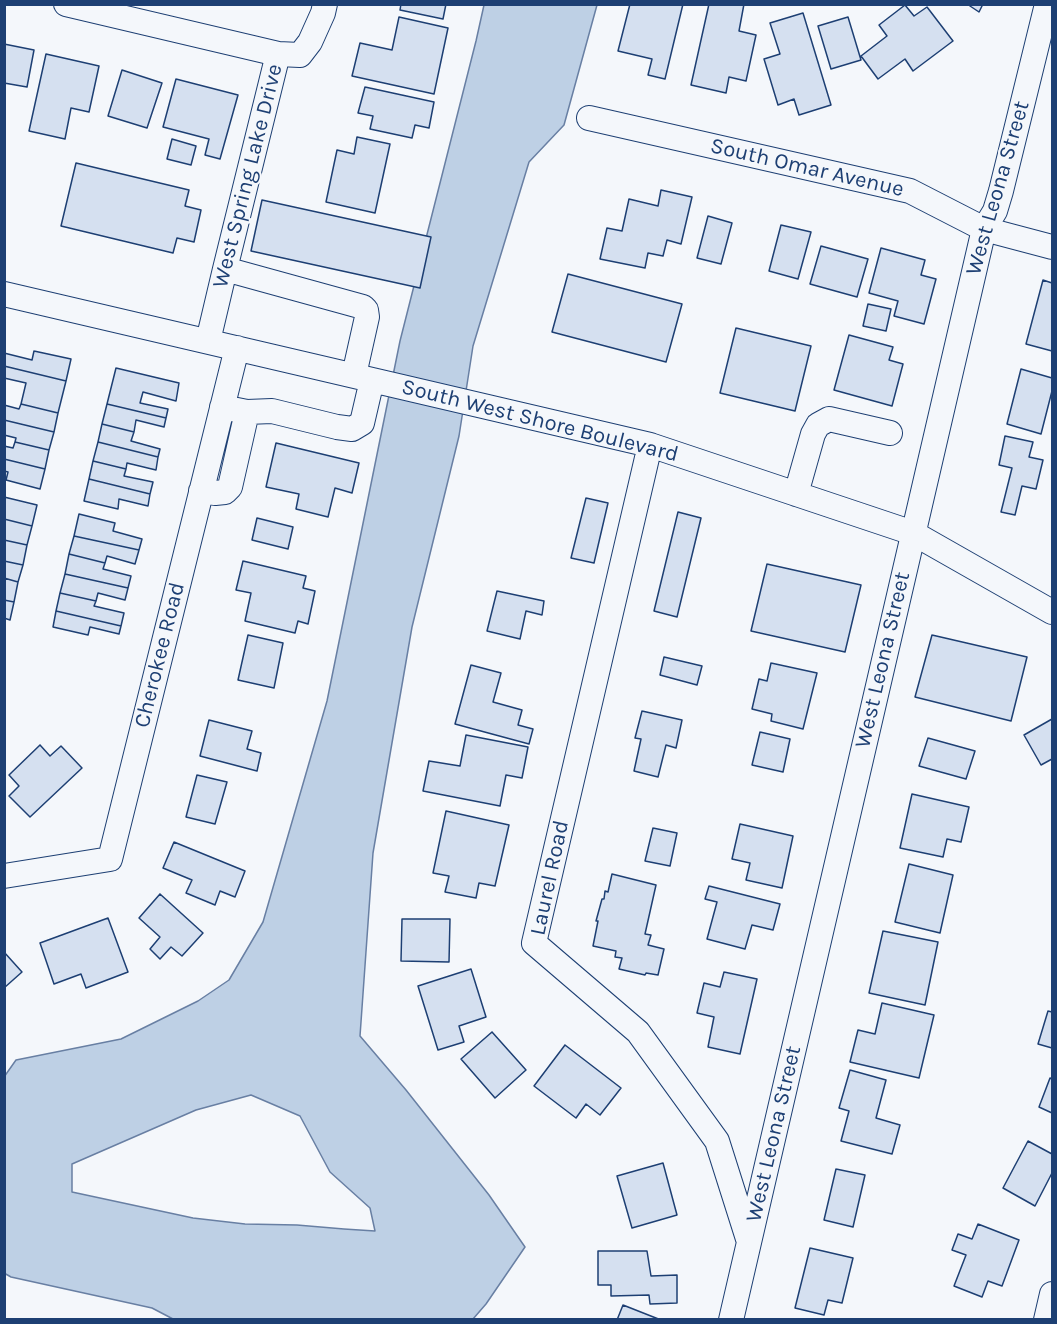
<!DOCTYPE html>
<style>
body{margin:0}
#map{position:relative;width:1057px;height:1324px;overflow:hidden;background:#f4f7fb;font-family:Karla,sans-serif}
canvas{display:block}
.frame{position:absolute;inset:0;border:6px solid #1d3f73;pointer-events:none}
</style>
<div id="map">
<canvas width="1057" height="1324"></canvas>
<div class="frame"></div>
</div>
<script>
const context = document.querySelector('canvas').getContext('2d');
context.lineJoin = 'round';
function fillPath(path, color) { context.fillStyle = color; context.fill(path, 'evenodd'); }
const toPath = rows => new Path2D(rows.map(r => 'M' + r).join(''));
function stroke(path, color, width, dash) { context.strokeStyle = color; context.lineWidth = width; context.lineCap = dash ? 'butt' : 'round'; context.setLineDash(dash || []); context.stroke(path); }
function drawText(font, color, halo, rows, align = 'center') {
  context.font = font + ' Karla,sans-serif'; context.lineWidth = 4.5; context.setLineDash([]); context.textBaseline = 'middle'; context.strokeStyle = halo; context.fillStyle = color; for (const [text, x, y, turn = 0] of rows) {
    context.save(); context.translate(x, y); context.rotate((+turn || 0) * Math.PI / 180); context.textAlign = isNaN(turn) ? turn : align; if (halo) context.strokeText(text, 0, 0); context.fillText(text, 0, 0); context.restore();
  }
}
const water = toPath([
 [484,5,597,5,564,125,529,162,473,346,459,436,412,627,373,853,360,1036,406,1090,489,1195,525,1247,486,1304,473,1319,173,1319,152,1308,11,1277,4,1273,4,1077,16,1060,121,1039,198,1001,229,980,263,922,327,701,400,341,476,41,484,5],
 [251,1095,300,1116,330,1172,370,1208,375,1231,344,1229,297,1225,245,1224,193,1218,72,1192,72,1164,196,1110,251,1095]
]);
fillPath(water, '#bed0e5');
stroke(water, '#687fa3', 1.5);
const building = toPath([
 [401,4,446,4,443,19,400,10,401,4],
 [630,4,683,4,665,79,648,75,652,59,618,51,630,4],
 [709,4,744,4,739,31,756,35,746,81,729,77,726,93,691,85,709,4],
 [967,4,983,4,979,12,967,4],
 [905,5,914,16,927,7,953,41,913,71,905,59,878,79,861,56,887,36,879,25,905,5],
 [803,13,831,105,799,115,794,99,778,105,764,59,780,54,770,23,803,13],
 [399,17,448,28,434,94,352,76,360,43,392,50,399,17],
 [848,17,861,60,831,69,818,26,848,17],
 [4,44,34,50,27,87,4,83,4,44],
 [46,54,99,66,89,112,71,108,65,139,29,131,46,54],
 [122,70,162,83,147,128,108,116,122,70],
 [176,79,238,95,220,159,205,155,209,139,163,127,176,79],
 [365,87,434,102,429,128,415,125,412,138,370,129,373,116,358,113,365,87],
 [357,137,390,144,375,213,326,202,337,150,354,154,357,137],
 [172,139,196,146,191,165,167,159,172,139],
 [76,163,189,190,185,206,201,210,194,242,177,238,173,253,61,226,76,163],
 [661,190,692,197,681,244,667,240,663,256,648,253,645,268,600,259,607,228,622,231,629,199,658,206,661,190],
 [262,200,431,237,420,288,251,251,262,200],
 [708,216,732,223,721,264,697,258,708,216],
 [781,225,811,232,798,279,769,271,781,225],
 [821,246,868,259,857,297,810,284,821,246],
 [881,248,925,260,921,275,936,279,924,324,894,316,898,301,869,293,881,248],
 [568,274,682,304,666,362,552,332,568,274],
 [1043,280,1052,283,1052,351,1026,344,1043,280],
 [868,304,891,309,886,331,863,326,868,304],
 [736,328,811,346,795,411,720,393,736,328],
 [849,335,893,347,889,360,903,364,892,406,834,390,849,335],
 [34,351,71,359,66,381,4,366,4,353,32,360,34,351],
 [4,366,66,381,58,413,21,404,26,383,4,378,4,366],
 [116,368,179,383,176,401,143,392,140,403,168,409,166,418,107,404,116,368],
 [1021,369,1052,378,1052,391,1041,434,1007,424,1021,369],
 [21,404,58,413,54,432,4,420,4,405,19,409,21,404],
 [107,404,166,418,164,427,136,420,134,432,102,424,107,404],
 [4,420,54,432,49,450,15,442,16,438,4,435,4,420],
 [102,424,134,432,131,441,160,449,158,457,98,442,102,424],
 [1005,436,1033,442,1029,457,1043,460,1036,489,1022,486,1015,515,1001,512,1012,468,999,465,1005,436],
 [15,442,49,450,45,469,4,459,4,446,13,448,15,442],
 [98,442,158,457,156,470,127,463,126,469,93,461,98,442],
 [276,443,359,463,352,493,335,488,328,517,296,509,299,494,266,487,276,443],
 [4,459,45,469,40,489,6,480,8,472,4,471,4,459],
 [93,461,126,469,124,476,153,482,150,494,89,479,93,461],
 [89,479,150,494,148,506,119,499,118,509,84,501,89,479],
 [4,497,37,505,32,526,4,519,4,497],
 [586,498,608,503,594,563,571,558,586,498],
 [678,512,701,518,677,617,654,611,678,512],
 [79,514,115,523,113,531,142,539,139,550,74,536,79,514],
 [257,518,293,527,288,549,252,540,257,518],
 [4,519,32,526,27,545,4,540,4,519],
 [74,536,139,550,135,564,107,556,105,563,69,554,74,536],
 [4,540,27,545,23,565,4,561,4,540],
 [69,554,105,563,103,569,131,576,128,588,65,574,69,554],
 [4,561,23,565,18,582,4,578,4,561],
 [243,561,306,576,303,588,315,591,308,624,298,621,295,633,245,621,251,593,236,590,243,561],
 [767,564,861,585,845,652,751,631,767,564],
 [65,574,128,588,125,600,98,593,96,601,60,593,65,574],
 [4,578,18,582,14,602,4,600,4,578],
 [497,591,544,601,542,615,526,611,520,639,487,631,497,591],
 [60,593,96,601,94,606,124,613,121,626,56,611,60,593],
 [4,600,14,602,10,620,4,618,4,600],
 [56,611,121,626,119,634,90,627,88,635,53,627,56,611],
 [248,635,283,643,274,688,238,680,248,635],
 [932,635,1027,657,1011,721,915,697,932,635],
 [664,657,702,666,697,685,660,675,664,657],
 [771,663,817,673,803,729,771,721,772,714,752,709,759,679,767,681,771,663],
 [471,665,501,673,493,702,522,710,518,725,533,729,529,744,455,724,471,665],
 [642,711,682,720,676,748,666,745,658,777,634,771,641,739,635,738,642,711],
 [1052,719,1052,759,1041,765,1024,735,1052,719],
 [209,720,252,731,247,749,261,753,257,771,200,756,209,720],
 [760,732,790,739,783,772,752,765,760,732],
 [466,735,528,747,522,778,506,775,500,806,423,791,429,761,460,766,466,735],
 [928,738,975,751,966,779,919,766,928,738],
 [40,745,50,756,61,746,82,768,30,817,9,796,19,786,9,775,40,745],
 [197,775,227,782,215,824,186,817,197,775],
 [912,794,969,807,961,842,947,839,943,857,900,848,912,794],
 [446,811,509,825,495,886,479,883,476,898,445,892,449,876,433,873,446,811],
 [740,824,793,836,782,888,746,880,750,863,732,859,740,824],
 [653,828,677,833,670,866,645,861,653,828],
 [174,842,245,871,235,897,220,891,215,905,186,893,192,880,163,868,174,842],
 [909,864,953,875,940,933,895,922,909,864],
 [612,874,656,885,645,934,651,935,648,945,664,949,658,975,646,973,645,975,619,969,622,958,615,957,616,951,593,946,598,921,596,921,602,899,604,899,605,891,608,892,612,874],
 [709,886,780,904,773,930,752,925,745,949,707,939,717,902,705,899,709,886],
 [160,894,203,933,182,956,171,947,160,959,150,949,160,937,139,918,160,894],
 [108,918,128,972,86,988,81,974,54,984,40,943,108,918],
 [402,919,450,919,449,962,401,961,402,919],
 [883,931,938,942,925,1005,869,993,883,931],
 [4,952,22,972,4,988,4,952],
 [471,969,486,1017,459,1026,464,1042,438,1050,418,986,471,969],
 [724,972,757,979,740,1054,708,1047,714,1017,697,1013,704,983,720,987,724,972],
 [882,1003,934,1015,919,1078,850,1062,858,1030,875,1034,882,1003],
 [1048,1011,1052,1012,1052,1048,1038,1044,1048,1011],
 [492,1032,526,1070,495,1098,461,1059,492,1032],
 [565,1045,621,1088,600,1115,586,1104,576,1118,534,1086,565,1045],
 [850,1070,886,1080,876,1118,900,1125,892,1154,841,1141,849,1111,839,1108,850,1070],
 [1050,1078,1052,1079,1052,1113,1039,1107,1050,1078],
 [1028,1141,1052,1154,1052,1173,1035,1206,1003,1188,1028,1141],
 [663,1163,677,1215,632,1228,617,1176,663,1163],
 [836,1169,865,1175,853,1227,824,1220,836,1169],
 [978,1224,1019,1240,1002,1286,988,1281,982,1297,954,1286,966,1255,952,1250,958,1234,972,1239,978,1224],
 [810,1248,853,1258,842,1303,828,1300,824,1315,795,1308,810,1248],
 [598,1251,647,1251,651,1276,677,1275,677,1303,650,1304,649,1295,611,1296,611,1285,598,1285,598,1251],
 [623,1305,661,1320,617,1320,623,1305]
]);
fillPath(building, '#d5e0f0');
stroke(building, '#1d3f73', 1.5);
const minor = toPath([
 [66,4,278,54,300,55,310,42,323,13,325,4],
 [589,118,910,191,984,229,1052,247],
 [225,269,363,307,366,310,367,317,354,375],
 [4,294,650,445,913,533,1052,612],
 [208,341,225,269,278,54],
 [222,407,247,412,272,411,337,427,352,429,362,423,372,380],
 [650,445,534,943,638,1032,717,1141,749,1242],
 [201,491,215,493,225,492,230,487,247,412],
 [796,494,813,434,818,425,829,419,890,433],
 [4,876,110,859,237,348],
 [731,1320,984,229,995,211,1001,191,1047,4],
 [1046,1320,1052,1294]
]);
stroke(minor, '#1d3f73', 26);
stroke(minor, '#f4f7fb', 24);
drawText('22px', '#1d3f73', '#f4f7fb', [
 ["South Omar Avenue",807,168,13],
 ["West Spring Lake Drive",248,176,-76],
 ["West Leona Street",998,188,-74],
 ["South West Shore Boulevard",540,421,14],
 ["Cherokee Road",160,655,-76],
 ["West Leona Street",883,660,-77],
 ["Laurel Road",550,878,-78],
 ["West Leona Street",774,1134,-77]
]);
</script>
